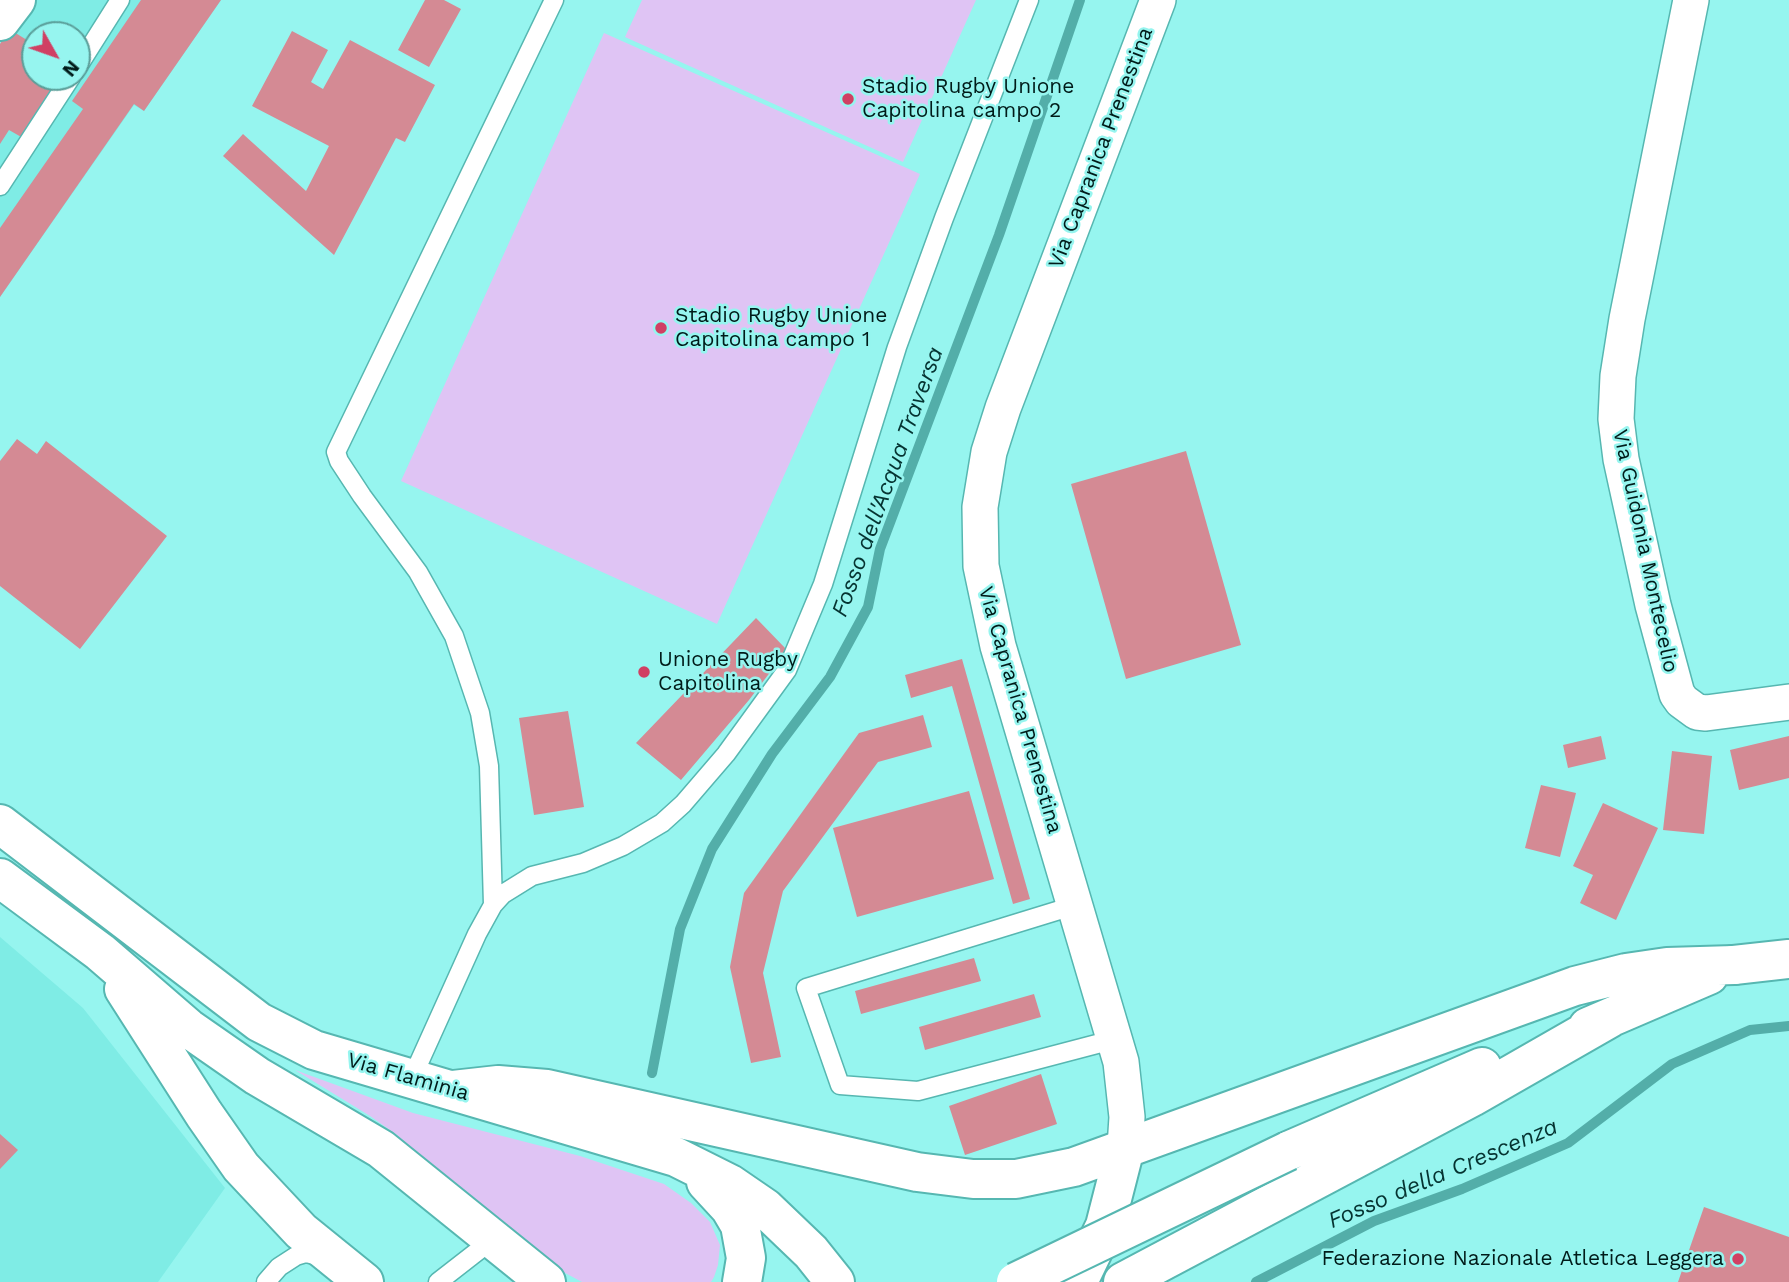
<!DOCTYPE html>
<style>
body{margin:0}
#map{position:relative;width:1789px;height:1282px;overflow:hidden;background:#96f5ef;font-family:"Work Sans",sans-serif}
canvas{display:block}
.north{position:absolute;left:21px;top:21px;width:70px;height:70px;box-sizing:border-box;background:#96f5ef;border:2px solid #5a9e99;border-radius:50%;rotate:130deg;font-size:19px;font-weight:700;line-height:28px;text-align:center;color:#001b19}
.north::after{content:'';display:block;margin:auto;width:24px;height:32px;background:#d04063;clip-path:polygon(50% 0,100% 100%,50% 72%,0 100%)}
</style>
<div id="map">
<canvas width="1789" height="1282"></canvas>
<div class="north">N</div>
</div>
<script>
const context = document.querySelector('canvas').getContext('2d');
context.lineJoin = 'round';
function fillPath(path, color) { context.fillStyle = color; context.fill(path, 'evenodd'); }
const toPath = rows => new Path2D(rows.map(r => 'M' + r).join(''));
function stroke(path, color, width, dash) { context.strokeStyle = color; context.lineWidth = width; context.lineCap = dash ? 'butt' : 'round'; context.setLineDash(dash || []); context.stroke(path); }
function drawText(font, color, halo, rows, align = 'center') {
  context.font = font + ' "Work Sans",sans-serif'; context.lineWidth = 5; context.setLineDash([]); context.textBaseline = 'middle'; context.strokeStyle = halo; context.fillStyle = color; for (const [text, x, y, turn = 0] of rows) {
    context.save(); context.translate(x, y); context.rotate((+turn || 0) * Math.PI / 180); context.textAlign = isNaN(turn) ? turn : align; if (halo) context.strokeText(text, 0, 0); context.fillText(text, 0, 0); context.restore();
  }
}
fillPath(toPath([
 [35,0,221,0,144,111,134,105,0,297,0,44,9,29],
 [35,35,77,35,77,77,35,77],
 [0,937,83,1008,225,1188,158,1282,0,1282]
]), '#7fece5');
fillPath(toPath([
 [642,0,976,0,903,162,625,37],
 [604,33,920,174,717,624,401,481],
 [295,1070,413,1113,580,1156,664,1184,691,1203,710,1222,720,1245,718,1265,714,1277,711,1282,582,1282,539,1259,397,1135,370,1116]
]), '#dfc4f4');
stroke(toPath([
 [652,1073,680,929,712,849,772,754,830,677,868,607,880,549,999,235,1080,0],
 [1256,1282,1374,1221,1462,1189,1568,1143,1672,1064,1750,1030,1789,1026]
]), '#53aea9', 10);
fillPath(toPath([
 [141,0,221,0,144,111,134,104,0,297,0,228,83,109,72,101],
 [425,0,444,0,461,9,429,67,398,50],
 [9,29,35,45,35,77,62,77,23,138,9,130,0,144,0,44],
 [292,31,328,50,311,82,323,89,350,40,435,85,405,142,396,138,334,255,223,156,243,134,306,191,329,146,252,106],
 [17,439,37,454,46,441,167,536,80,649,0,586,0,461],
 [1186,451,1241,645,1126,679,1071,484],
 [756,618,787,650,749,700,681,780,636,743],
 [962,659,1030,899,1013,904,952,686,911,698,905,675],
 [568,711,584,807,534,815,519,718],
 [923,715,932,747,878,762,783,891,763,973,781,1057,751,1063,730,967,744,893,859,733],
 [1601,736,1606,759,1568,768,1563,745],
 [1789,736,1789,778,1739,790,1730,750],
 [1672,751,1712,756,1704,834,1663,830],
 [1541,785,1576,793,1560,857,1525,848],
 [969,791,994,879,857,917,833,828],
 [1603,803,1658,828,1616,920,1580,903,1593,875,1573,866],
 [974,958,981,981,861,1014,855,991],
 [1034,994,1041,1017,925,1050,919,1027],
 [1041,1074,1057,1124,965,1155,949,1106],
 [0,1134,18,1150,0,1169],
 [1704,1207,1789,1237,1789,1282,1678,1282]
]), '#d48a94');
const service = toPath([
 [77,68,120,0],
 [0,186,71,77],
 [493,905,489,766,480,713,454,636,418,572,362,496,339,461,336,452,554,0],
 [1076,905,806,988,840,1085,918,1091,1116,1039],
 [412,1078,477,934,493,905,503,894,532,876,583,863,623,846,662,823,683,804,726,754,787,670,823,584,897,347,944,218,1029,0],
 [266,1282,279,1267,296,1256,306,1253,323,1257],
 [438,1282,492,1240]
]);
const minor = toPath([
 [1691,0,1627,319,1618,376,1616,419,1621,459,1653,605,1677,694,1682,701,1697,712,1706,713,1789,702],
 [1125,1148,1127,1117,1121,1062,998,646,981,566,980,507,989,452,1003,408,1158,0]
]);
const tertiary = toPath([
 [1734,965,1789,959]
]);
const primary = toPath([
 [0,21,16,0],
 [0,824,259,1022,314,1050,676,1157,730,1184,765,1208,811,1252,835,1282],
 [0,878,100,952,188,1028,257,1076,381,1149,546,1282],
 [124,989,204,1114,241,1167,301,1231,364,1282],
 [1588,1027,1709,975],
 [453,1090,498,1085,547,1089,917,1172,973,1179,1016,1179,1074,1167,1575,986,1626,973,1667,967,1734,965],
 [1288,1151,1482,1067],
 [706,1182,730,1208,740,1225,746,1258,742,1282],
 [1078,1282,1105,1226,1125,1148],
 [1123,1282,1472,1097,1610,1018]
]);
stroke(service, '#56b7b1', 21);
stroke(minor, '#56b7b1', 38);
stroke(tertiary, '#56b7b1', 42);
stroke(primary, '#56b7b1', 42);
stroke(service, '#fff', 18);
stroke(minor, '#fff', 35);
stroke(tertiary, '#fff', 38);
stroke(primary, '#fff', 38);
const primaryBridge = toPath([
 [1016,1282,1288,1151]
]);
stroke(primaryBridge, '#56b7b1', 42, []);
stroke(primaryBridge, '#fff', 38);
for (const [x, y, r, color] of [
 [848,99,7,"#d04063"],
 [661,328,7,"#d04063"],
 [644,672,7,"#d04063"],
 [1738,1259,7,"#d04063"]
]) { const dot = new Path2D(); dot.arc(x, y, r, 0, 2 * Math.PI); context.fillStyle = color; context.fill(dot); stroke(dot, '#96f5ef', 2.5); }
drawText('21px', '#001b19', '#96f5ef', [
 ["Stadio Rugby Unione",862,87],
 ["Capitolina campo 2",862,111],
 ["Stadio Rugby Unione",675,316],
 ["Capitolina campo 1",675,340],
 ["Unione Rugby",658,660],
 ["Capitolina",658,684],
 ["Federazione Nazionale Atletica Leggera",1724,1259,"right"]
], 'left');
drawText('21px', '#001b19', '#96f5ef', [
 ["Via Capranica Prenestina",1101,148,-69],
 ["Via Guidonia Montecelio",1645,551,78],
 ["Via Capranica Prenestina",1020,710,74],
 ["Via Flaminia",408,1077,16]
]);
drawText('italic 23px', '#053331', '#96f5ef', [
 ["Fosso dell'Acqua Traversa",888,482,-70],
 ["Fosso della Crescenza",1443,1174,-23]
]);
</script>
